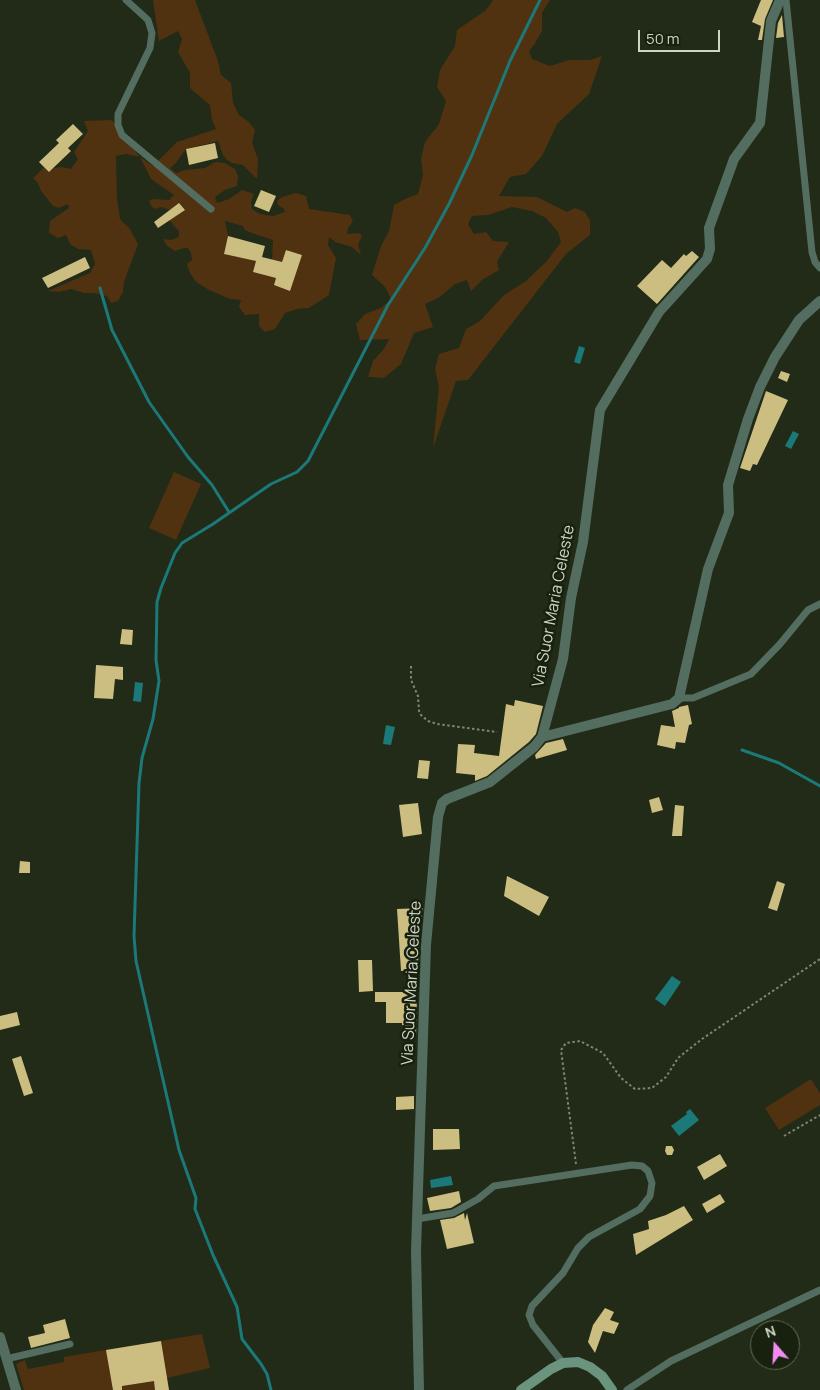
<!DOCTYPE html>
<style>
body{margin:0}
#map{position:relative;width:820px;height:1390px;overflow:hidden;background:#212b17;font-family:Manrope,sans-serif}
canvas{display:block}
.north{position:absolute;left:750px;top:1320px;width:50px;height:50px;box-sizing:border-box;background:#18210d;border:1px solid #616958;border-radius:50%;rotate:341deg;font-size:14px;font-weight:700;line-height:20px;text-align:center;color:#ced5c8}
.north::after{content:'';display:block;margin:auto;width:18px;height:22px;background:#f28af3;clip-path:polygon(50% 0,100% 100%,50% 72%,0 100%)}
.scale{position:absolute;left:638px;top:30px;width:82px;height:22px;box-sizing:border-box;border:2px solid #ced5c8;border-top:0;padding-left:6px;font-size:15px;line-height:18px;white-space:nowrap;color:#ced5c8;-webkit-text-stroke:4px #18210d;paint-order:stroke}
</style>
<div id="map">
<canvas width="820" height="1390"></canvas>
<div class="north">N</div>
<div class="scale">50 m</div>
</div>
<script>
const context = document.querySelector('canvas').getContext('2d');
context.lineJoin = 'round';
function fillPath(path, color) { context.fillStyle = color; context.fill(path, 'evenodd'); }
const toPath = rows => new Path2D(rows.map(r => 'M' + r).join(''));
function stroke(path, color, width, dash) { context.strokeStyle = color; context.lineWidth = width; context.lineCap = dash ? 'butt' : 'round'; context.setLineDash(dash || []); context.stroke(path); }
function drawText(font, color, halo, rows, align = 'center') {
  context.font = font + ' Manrope,sans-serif'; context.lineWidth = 5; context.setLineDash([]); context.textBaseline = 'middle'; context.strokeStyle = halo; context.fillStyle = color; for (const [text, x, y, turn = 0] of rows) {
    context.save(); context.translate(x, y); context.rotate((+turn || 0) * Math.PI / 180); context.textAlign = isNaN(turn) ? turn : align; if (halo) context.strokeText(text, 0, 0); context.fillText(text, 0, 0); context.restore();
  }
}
fillPath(toPath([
 [153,0,195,0,218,61,221,75,231,83,233,103,239,115,249,122,255,130,252,143,258,159,257,179,243,165,232,163,227,160,223,155,218,141,186,149,175,164,170,168,176,173,185,170,205,168,215,162,225,163,235,169,238,176,237,186,225,190,215,197,217,203,229,199,242,190,254,194,251,202,252,209,260,214,273,216,285,212,284,209,278,205,277,201,282,197,296,193,306,196,309,209,350,215,353,221,348,228,347,234,359,233,362,236,358,245,361,255,352,247,335,242,329,237,328,245,336,258,329,295,309,308,297,309,285,313,275,329,265,332,259,326,259,314,245,315,239,307,241,300,230,299,209,290,196,282,190,273,187,264,192,260,191,253,188,248,184,248,175,251,167,246,163,239,171,240,179,237,179,231,169,220,170,210,161,207,155,209,152,207,149,201,153,199,169,200,174,195,151,179,140,157,126,154,116,156,117,199,120,219,130,229,138,244,124,282,123,292,118,301,111,303,107,296,94,293,84,293,71,289,59,292,48,291,90,273,95,264,91,250,78,249,70,244,66,235,58,238,49,233,50,221,69,208,68,204,59,208,53,206,41,191,38,183,33,178,44,167,49,172,54,168,62,167,71,169,78,159,74,152,88,131,84,121,112,120,140,157,153,166,177,142,216,129,212,120,210,105,190,88,190,73,178,52,182,39,178,31,159,41],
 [225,221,243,226,245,230,252,233,273,240,272,260,268,276,253,272,256,261,224,254,228,236],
 [286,250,302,255,274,285],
 [493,0,550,0,542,13,542,31,534,45,529,51,532,59,550,66,569,60,590,60,602,56,589,94,557,124,542,156,526,174,510,177,499,196,537,197,567,212,575,208,585,212,590,220,590,235,566,254,468,380,456,381,433,448,439,387,435,369,439,354,459,348,466,329,480,321,504,295,526,281,547,261,561,242,558,232,546,218,532,211,512,207,488,215,472,216,468,224,474,234,486,232,493,241,509,242,497,262,499,270,482,280,471,291,467,280,455,284,440,297,425,304,433,327,414,333,401,364,384,378,368,377,373,361,384,349,389,339,360,340,356,324,365,314,381,308,391,299,385,287,372,275,381,246,389,231,394,205,405,199,418,194,423,175,421,159,425,142,439,124,446,101,437,87,440,70,455,46,457,30,486,10],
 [174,472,201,484,176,540,149,528],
 [811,1079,820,1093,820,1105,779,1130,765,1108],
 [202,1334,210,1368,167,1378,169,1390,24,1390,16,1364,25,1360,28,1369,64,1362,64,1357]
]), '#503211');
fillPath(toPath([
 [579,346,585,348,580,364,574,362],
 [793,431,799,434,791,449,785,446],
 [135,682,143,683,141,702,133,701],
 [386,725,395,727,391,745,383,744],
 [672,976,681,982,665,1006,655,999],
 [690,1109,699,1120,679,1136,671,1126,687,1114,686,1112],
 [451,1176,453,1185,431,1188,430,1180]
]), '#1c7979');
stroke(toPath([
 [100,288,112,330,149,402,188,457,212,485,229,512],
 [742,750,779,763,820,786],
 [271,1390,267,1374,261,1364,242,1339,237,1307,213,1255,195,1209,196,1198,179,1150,136,961,134,936,139,783,142,758,153,719,159,681,156,660,157,602,161,588,175,553,182,543,213,524,271,484,297,472,308,461,388,305,425,248,449,204,472,155,510,61,540,0]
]), '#1c7979', 3);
fillPath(toPath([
 [761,0,773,0,765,19,762,40,758,40,761,26,752,22],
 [782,15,784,37,776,38,778,23],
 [73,124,83,134,68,148,71,151,49,172,39,162,59,143,56,140],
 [215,143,218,158,189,165,186,149],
 [261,190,276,196,269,212,254,206],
 [179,203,185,210,158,228,154,222],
 [228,236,265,246,262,257,282,262,286,250,302,255,290,291,274,285,276,278,253,272,256,261,224,254],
 [692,251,699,257,657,304,637,286,662,260,671,268,684,254,686,256],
 [85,257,90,268,48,288,42,278],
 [781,371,790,374,787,382,778,378],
 [766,391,788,400,757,465,753,464,750,471,740,468],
 [122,629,133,630,132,645,120,644],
 [96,665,123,667,123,680,115,679,113,699,94,698],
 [515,700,543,706,536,734,529,742,487,776,475,781,475,775,456,773,458,744,475,745,474,753,499,756,506,704,514,706],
 [688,705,692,724,689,725,685,743,676,742,675,749,657,745,661,725,675,727,672,711,679,708,679,707],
 [563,739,567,750,536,759,535,755,546,743],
 [419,760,430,761,428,779,417,778],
 [659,797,663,810,652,813,649,800],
 [418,803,422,834,403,837,399,805],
 [675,805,684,806,682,836,672,836],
 [20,861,30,862,30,873,19,873],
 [507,876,549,897,539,916,504,896],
 [777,881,785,884,777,911,768,908],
 [423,908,419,927,418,970,401,971,397,909],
 [358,960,372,960,373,991,359,992],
 [375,992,417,992,416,1038,406,1038,405,1025,402,1025,402,1023,386,1023,386,1002,375,1002],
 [17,1012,20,1025,0,1030,0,1016],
 [21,1056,33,1093,24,1096,12,1059],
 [414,1096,414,1109,396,1110,396,1097],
 [433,1129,459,1129,460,1149,433,1150],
 [666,1146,672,1146,674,1150,672,1155,667,1155,665,1151],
 [720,1154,727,1166,704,1180,697,1167],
 [459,1191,461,1202,451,1208,430,1211,427,1198],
 [720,1194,725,1202,707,1213,702,1204],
 [684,1206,693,1220,636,1255,633,1234,649,1229,648,1221,666,1215],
 [464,1213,465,1220,467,1213,474,1243,447,1249,440,1220,454,1218],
 [605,1308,614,1312,610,1320,619,1323,614,1334,603,1331,595,1353,588,1342,593,1325],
 [65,1319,70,1338,31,1348,28,1337,45,1333,43,1325],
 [161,1341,169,1390,155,1390,154,1381,122,1386,122,1390,113,1390,106,1350]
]), '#ccbe80');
stroke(toPath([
 [411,666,411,680,418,696,419,711,421,715,428,721,437,724,497,732],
 [784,1136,820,1115],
 [576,1164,561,1050,566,1043,580,1041,603,1053,621,1078,635,1089,652,1088,666,1077,678,1058,702,1039,820,959]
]), '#7e8676', 2, [2.5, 2.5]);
stroke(toPath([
 [126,0,148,20,152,33,150,48,118,114,118,125,122,135,211,209],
 [786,0,812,252,815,262,820,268],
 [679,698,693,698,751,674,780,644,808,610,820,604],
 [417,1219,453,1213,478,1199,494,1186,632,1165,642,1166,648,1171,652,1183,650,1196,640,1209,589,1237,578,1248,563,1273,532,1306,529,1315,533,1325,563,1363],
 [6,1359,70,1344],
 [627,1390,671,1361,820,1290]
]), '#536d60', 7);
stroke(toPath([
 [542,737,672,704,679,698,708,569,729,513,728,485,748,419,760,387,775,357,799,320,820,301],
 [419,1390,416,1251,426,945,438,817,442,803,447,799,490,782,534,747,542,737,563,659,571,598,583,542,600,410,659,312,707,259,710,249,709,228,734,159,760,123,771,21,780,0]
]), '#536d60', 10);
stroke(toPath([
 [0,1337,16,1390]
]), '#536d60', 10);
stroke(toPath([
 [521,1390,551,1369,563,1363,578,1362,590,1367,602,1376,612,1390]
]), '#6b947f', 10);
drawText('16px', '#ced5c8', '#18210d', [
 ["Via Suor Maria Celeste",554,606,-79],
 ["Via Suor Maria Celeste",412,983,-87]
]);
</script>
